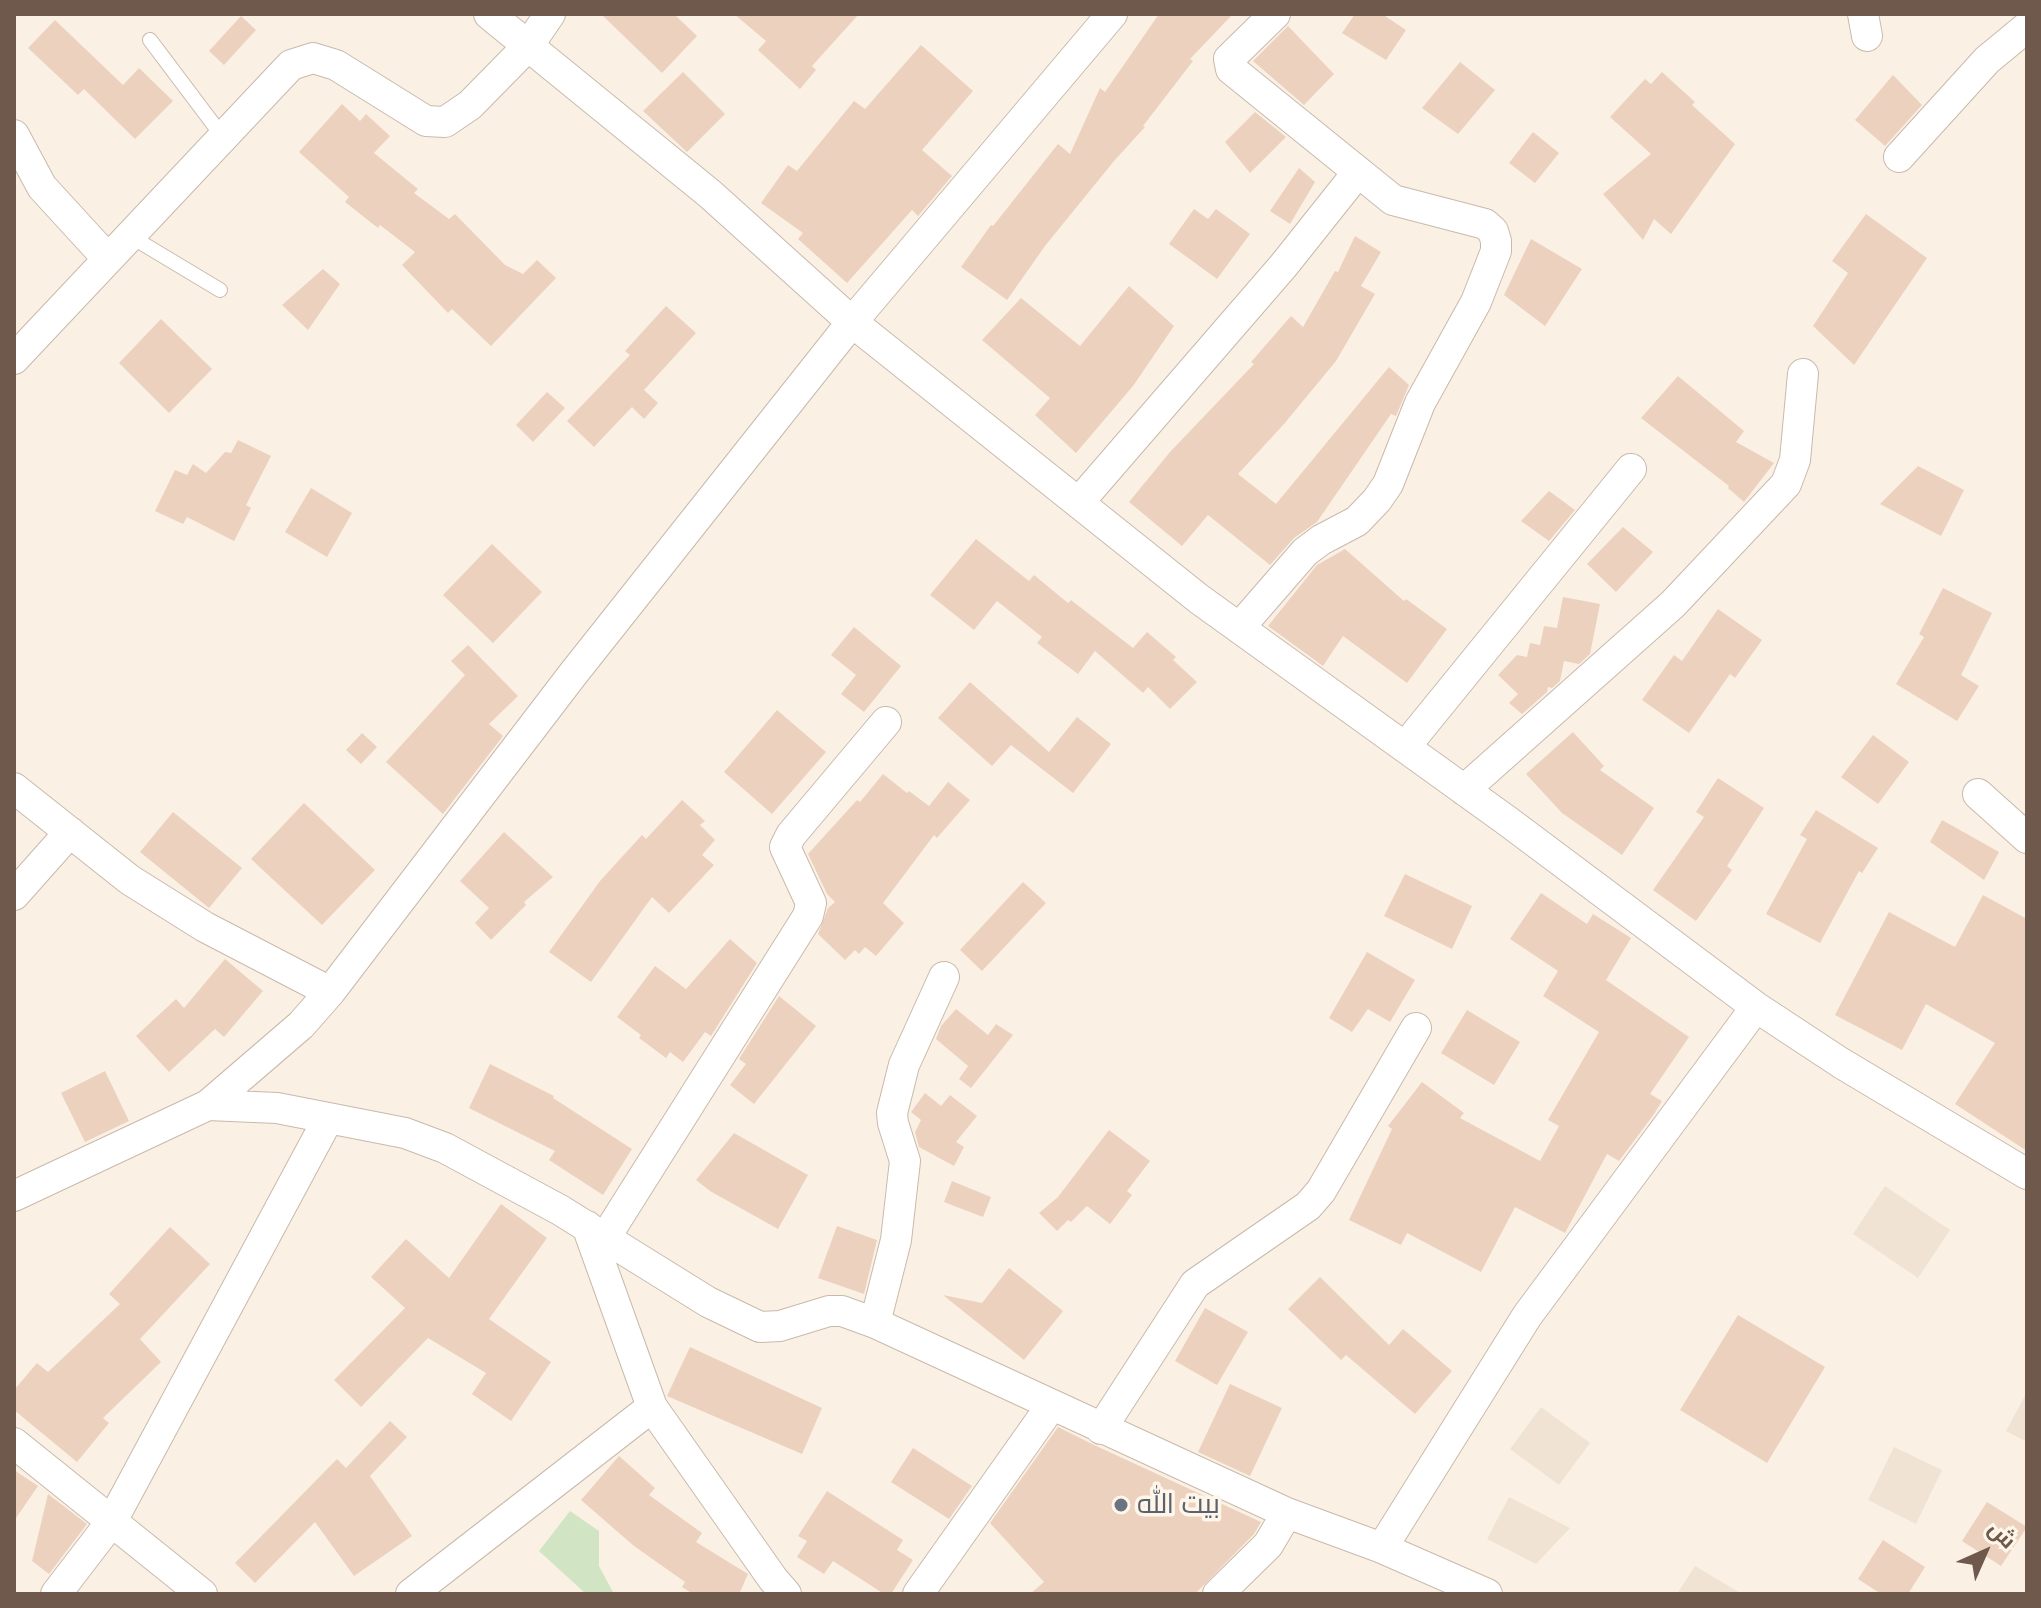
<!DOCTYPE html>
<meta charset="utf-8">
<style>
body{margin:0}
#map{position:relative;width:2041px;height:1608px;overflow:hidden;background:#faf1e4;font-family:Montserrat,Cairo,sans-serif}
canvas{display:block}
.frame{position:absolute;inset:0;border:16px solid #6f594c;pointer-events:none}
.north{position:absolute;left:1945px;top:1512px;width:80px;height:80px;-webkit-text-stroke:6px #fdf6e9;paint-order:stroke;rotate:45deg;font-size:22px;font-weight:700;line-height:32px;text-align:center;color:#6f594c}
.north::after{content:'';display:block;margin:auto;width:28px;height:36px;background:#6f594c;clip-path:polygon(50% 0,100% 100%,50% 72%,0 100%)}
</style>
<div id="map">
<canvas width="2041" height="1608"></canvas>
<div class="frame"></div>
<div class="north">ش</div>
</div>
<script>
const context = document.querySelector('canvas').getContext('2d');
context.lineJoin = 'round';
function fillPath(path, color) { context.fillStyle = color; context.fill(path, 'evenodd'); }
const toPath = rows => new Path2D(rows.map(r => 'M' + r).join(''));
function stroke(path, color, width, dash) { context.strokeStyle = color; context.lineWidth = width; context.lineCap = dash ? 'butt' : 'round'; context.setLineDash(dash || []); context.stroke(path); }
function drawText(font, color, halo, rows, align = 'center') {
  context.font = font + ' Montserrat,Cairo,sans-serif'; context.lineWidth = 7; context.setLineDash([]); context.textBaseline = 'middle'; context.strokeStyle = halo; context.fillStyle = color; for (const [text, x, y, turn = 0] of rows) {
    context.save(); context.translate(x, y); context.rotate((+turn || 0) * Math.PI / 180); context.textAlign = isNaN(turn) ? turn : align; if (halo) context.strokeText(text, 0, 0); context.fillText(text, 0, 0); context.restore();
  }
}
fillPath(toPath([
 [1885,1186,1950,1230,1918,1278,1853,1234],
 [2027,1392,2027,1442,2006,1431],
 [1541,1407,1590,1443,1559,1485,1510,1449],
 [1894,1447,1942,1470,1916,1524,1868,1500],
 [1509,1497,1570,1528,1536,1564,1487,1539],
 [1695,1566,1742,1594,1677,1594]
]), '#f0e3d3');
fillPath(toPath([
 [570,1511,599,1531,599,1566,614,1594,586,1594,539,1551]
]), '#d1e5c4');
fillPath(toPath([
 [601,14,674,14,697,36,662,73],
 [734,14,859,14,812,66,816,70,800,89,758,50,766,41],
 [1159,14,1233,14,1190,59,1193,61,1143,126,1145,127,1114,161,1045,246,1007,300,961,267,991,225,993,226,1058,144,1070,154,1100,88,1105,92],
 [1355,14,1382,14,1406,30,1386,60,1342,33],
 [241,16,256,30,224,65,209,51],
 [55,20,123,85,139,68,173,101,135,139,84,89,78,95,28,48],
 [1288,26,1334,74,1304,105,1253,61],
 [921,45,973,91,922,150,952,176,918,216,912,210,847,283,798,239,803,233,761,203,788,165,797,171,854,101,865,109],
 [1460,62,1495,90,1458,134,1422,108],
 [683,72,725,114,687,152,643,111],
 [1662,72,1695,102,1692,105,1735,144,1671,234,1654,219,1643,240,1603,194,1651,154,1610,117,1645,79,1651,84],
 [1893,75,1922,105,1885,146,1855,120],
 [342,104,360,121,366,114,390,136,374,153,418,189,414,193,449,219,455,214,505,265,523,274,537,260,556,278,491,346,452,309,448,313,402,265,415,252,380,225,378,228,345,202,349,197,299,152],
 [1255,112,1286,137,1250,173,1225,142],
 [1533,132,1559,153,1535,183,1509,163],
 [1299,168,1315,182,1290,224,1270,211],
 [1194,209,1208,219,1216,209,1250,234,1217,279,1169,244],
 [1866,214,1927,258,1854,365,1813,326,1848,273,1832,261],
 [1355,236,1381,252,1361,286,1375,294,1336,361,1284,424,1238,474,1276,504,1389,367,1409,385,1396,416,1391,414,1317,522,1294,538,1270,565,1208,515,1182,546,1129,502,1170,452,1254,364,1251,362,1291,316,1303,327,1335,271,1338,272],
 [1531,239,1582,269,1545,326,1504,295],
 [323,269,340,284,308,330,282,305],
 [1129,286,1174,326,1133,386,1076,453,1035,415,1050,398,982,340,1021,298,1080,346],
 [666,306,696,333,644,390,658,403,644,419,632,407,594,447,567,421,630,355,625,351],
 [161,319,212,369,169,413,119,363],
 [1678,376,1744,431,1736,442,1774,463,1744,502,1728,488,1729,486,1641,418],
 [547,392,565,408,533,442,516,425],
 [238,440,271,456,246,505,251,508,234,541,187,517,183,524,155,511,175,470,187,475,193,464,206,473,225,452,231,453],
 [1918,466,1964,490,1941,536,1880,504],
 [311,488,352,513,327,557,285,532],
 [1549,491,1575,510,1549,541,1521,521],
 [1623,527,1653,552,1616,592,1587,564],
 [976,539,1029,581,1034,575,1068,603,1071,600,1133,648,1147,632,1176,657,1173,660,1197,682,1170,709,1148,687,1143,693,1095,651,1078,674,1037,643,1042,637,997,601,974,630,930,595],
 [492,544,542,592,493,643,443,595],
 [1345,549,1404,601,1406,599,1447,629,1407,683,1343,636,1323,666,1268,626,1317,565],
 [1943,588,1992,613,1961,675,1979,686,1957,721,1896,684,1924,637,1919,634],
 [1563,597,1600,604,1590,654,1579,664,1564,661,1560,681,1552,688,1548,687,1547,692,1522,714,1509,703,1518,694,1498,675,1517,655,1527,657,1530,643,1540,645,1544,626,1557,628],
 [1718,609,1762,640,1735,678,1730,674,1689,733,1642,700,1674,655,1682,661],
 [854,627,901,666,864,712,841,694,856,675,831,655],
 [468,645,518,696,489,724,503,736,443,814,386,762,465,675,451,661],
 [970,682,1049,752,1077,717,1111,744,1073,793,1011,745,992,766,938,718],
 [777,710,826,752,772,814,724,772],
 [1573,732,1604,766,1600,770,1654,808,1622,855,1562,813,1526,774],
 [362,733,377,747,361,764,346,750],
 [1873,735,1909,762,1878,804,1841,777],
 [883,774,907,793,909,791,929,806,948,782,970,800,937,838,934,835,883,903,904,923,876,956,865,947,859,954,855,950,845,960,818,934,828,908,835,902,827,894,808,854,857,800,860,802],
 [1718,778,1764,808,1727,866,1732,870,1696,921,1653,890,1704,817,1696,812],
 [682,800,705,821,700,825,715,840,702,855,714,865,669,913,652,897,591,982,549,952,600,881,642,835,646,839],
 [304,803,375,870,322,925,251,859],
 [1816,810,1878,848,1862,873,1859,871,1820,943,1766,914,1807,839,1800,835],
 [173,812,242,868,209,908,140,852],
 [1942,820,1999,852,1984,880,1930,842],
 [504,832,553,877,524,902,526,905,491,940,475,923,489,908,460,881],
 [1405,874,1472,906,1452,949,1384,916],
 [1023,882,1046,903,982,971,960,950],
 [1541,893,1587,924,1593,914,1631,938,1606,980,1689,1037,1650,1094,1662,1101,1654,1114,1619,1161,1607,1154,1565,1233,1515,1207,1481,1272,1407,1233,1401,1245,1349,1220,1392,1129,1388,1126,1422,1082,1464,1113,1460,1118,1540,1161,1559,1126,1548,1120,1599,1032,1543,996,1558,971,1510,939],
 [1983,895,2027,919,2027,1151,1955,1104,1995,1043,1926,1004,1902,1050,1835,1015,1889,912,1955,947],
 [730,939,757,963,711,1036,705,1032,683,1062,670,1052,666,1058,639,1038,641,1035,617,1017,655,966,686,989],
 [1367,952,1415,980,1390,1022,1368,1009,1352,1032,1329,1018],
 [225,959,263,991,224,1037,215,1029,169,1072,136,1036,176,999,184,1008],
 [779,996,816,1026,754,1104,730,1085,746,1064,739,1059],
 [956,1009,988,1035,996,1024,1013,1035,971,1088,959,1079,968,1066,936,1039,941,1026],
 [1467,1010,1520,1042,1494,1085,1441,1053],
 [490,1064,554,1096,553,1098,632,1149,603,1195,549,1160,555,1151,469,1108],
 [105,1071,129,1121,85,1142,61,1093],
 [925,1093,941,1106,950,1095,977,1116,956,1142,964,1147,954,1166,919,1147,915,1132,921,1120,911,1112],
 [1109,1130,1150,1161,1127,1191,1132,1195,1110,1224,1087,1206,1071,1222,1068,1220,1057,1231,1039,1213,1058,1197],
 [734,1133,808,1175,778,1229,710,1191,696,1180],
 [952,1181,991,1197,983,1217,944,1202],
 [501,1204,547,1238,489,1319,551,1362,511,1421,472,1394,486,1373,428,1338,361,1407,334,1380,405,1308,371,1277,406,1239,449,1278],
 [837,1226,877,1240,864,1294,818,1278],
 [170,1227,210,1264,140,1339,161,1362,103,1418,109,1423,77,1462,14,1410,14,1390,37,1363,48,1372,120,1304,109,1294],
 [1009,1268,1063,1311,1024,1360,943,1295,982,1303],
 [1320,1277,1389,1345,1403,1329,1452,1371,1415,1414,1346,1355,1341,1360,1288,1309],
 [1205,1308,1248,1332,1217,1385,1175,1361],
 [1738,1315,1825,1367,1767,1463,1680,1410],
 [690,1347,822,1408,802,1454,667,1396],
 [1230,1384,1282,1408,1250,1476,1198,1452],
 [390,1421,407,1437,370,1476,412,1536,354,1576,315,1522,255,1583,235,1563,337,1459,346,1468],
 [1058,1427,1092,1444,1261,1522,1254,1534,1195,1594,1030,1594,1044,1582,990,1523],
 [913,1448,972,1486,949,1519,891,1482],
 [619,1456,655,1488,649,1495,702,1533,696,1542,748,1574,739,1594,693,1594,682,1587,685,1582,634,1546,581,1500],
 [14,1470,38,1486,14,1521],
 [827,1491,903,1540,897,1550,913,1560,891,1594,884,1594,833,1561,824,1574,797,1557,807,1541,798,1536],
 [48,1494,87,1524,49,1574,32,1561],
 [1987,1502,2027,1527,2001,1566,1962,1541],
 [1883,1540,1925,1567,1908,1594,1881,1594,1858,1579]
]), '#ecd1be');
const service = toPath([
 [150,40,223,137],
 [130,236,220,290]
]);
const minor = toPath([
 [489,14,710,194,852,322,1112,14],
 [1863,14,1867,36],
 [14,135,42,187,108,259],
 [1899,157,1987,60,2027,27],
 [14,359,291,65,313,58,336,65,426,121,445,122,470,105,528,46,550,14],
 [1079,502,1284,265,1358,172],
 [1239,628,1305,552,1321,540,1357,521,1377,500,1388,484,1420,403,1476,302,1496,251,1496,241,1493,231,1485,224,1393,200,1231,69,1229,59,1275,14],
 [1405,747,1631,469],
 [14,788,130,880,205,927,330,992],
 [1464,790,1673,604,1786,484,1795,460,1803,374],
 [1978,794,2027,838],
 [14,895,70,832],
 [208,1105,277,1108,405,1133,445,1148,560,1210,708,1302,760,1327,780,1326,829,1311,842,1311,875,1323,1287,1513,1382,1548,1487,1594],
 [14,1196,208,1105,301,1025,330,992,573,674,852,322,1199,599,1506,820,1756,1007,1841,1063,2027,1174],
 [587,1226,652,1407,773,1579,786,1594],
 [605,1238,808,916,811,903,785,847,791,835,886,722],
 [875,1323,896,1240,905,1161,893,1123,892,1113,904,1065,944,977],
 [1101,1429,1195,1284,1308,1206,1321,1191,1416,1028],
 [14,1443,202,1594],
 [1382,1548,1527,1316,1756,1007],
 [56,1594,112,1521,328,1119],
 [411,1594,652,1407],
 [918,1594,1051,1406],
 [1218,1594,1268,1545,1287,1513]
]);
stroke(service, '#c9b9ab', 16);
stroke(minor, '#c9b9ab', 32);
stroke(service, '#fff', 14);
stroke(minor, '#fff', 30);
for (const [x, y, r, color] of [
 [1121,1505,8,"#6b7280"]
]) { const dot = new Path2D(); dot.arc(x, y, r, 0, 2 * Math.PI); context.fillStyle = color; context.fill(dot); stroke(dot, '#fdf6e9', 3); }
drawText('28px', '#5b616d', '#fdf6e9', [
 ["بيت الله",1137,1505]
], 'left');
</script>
